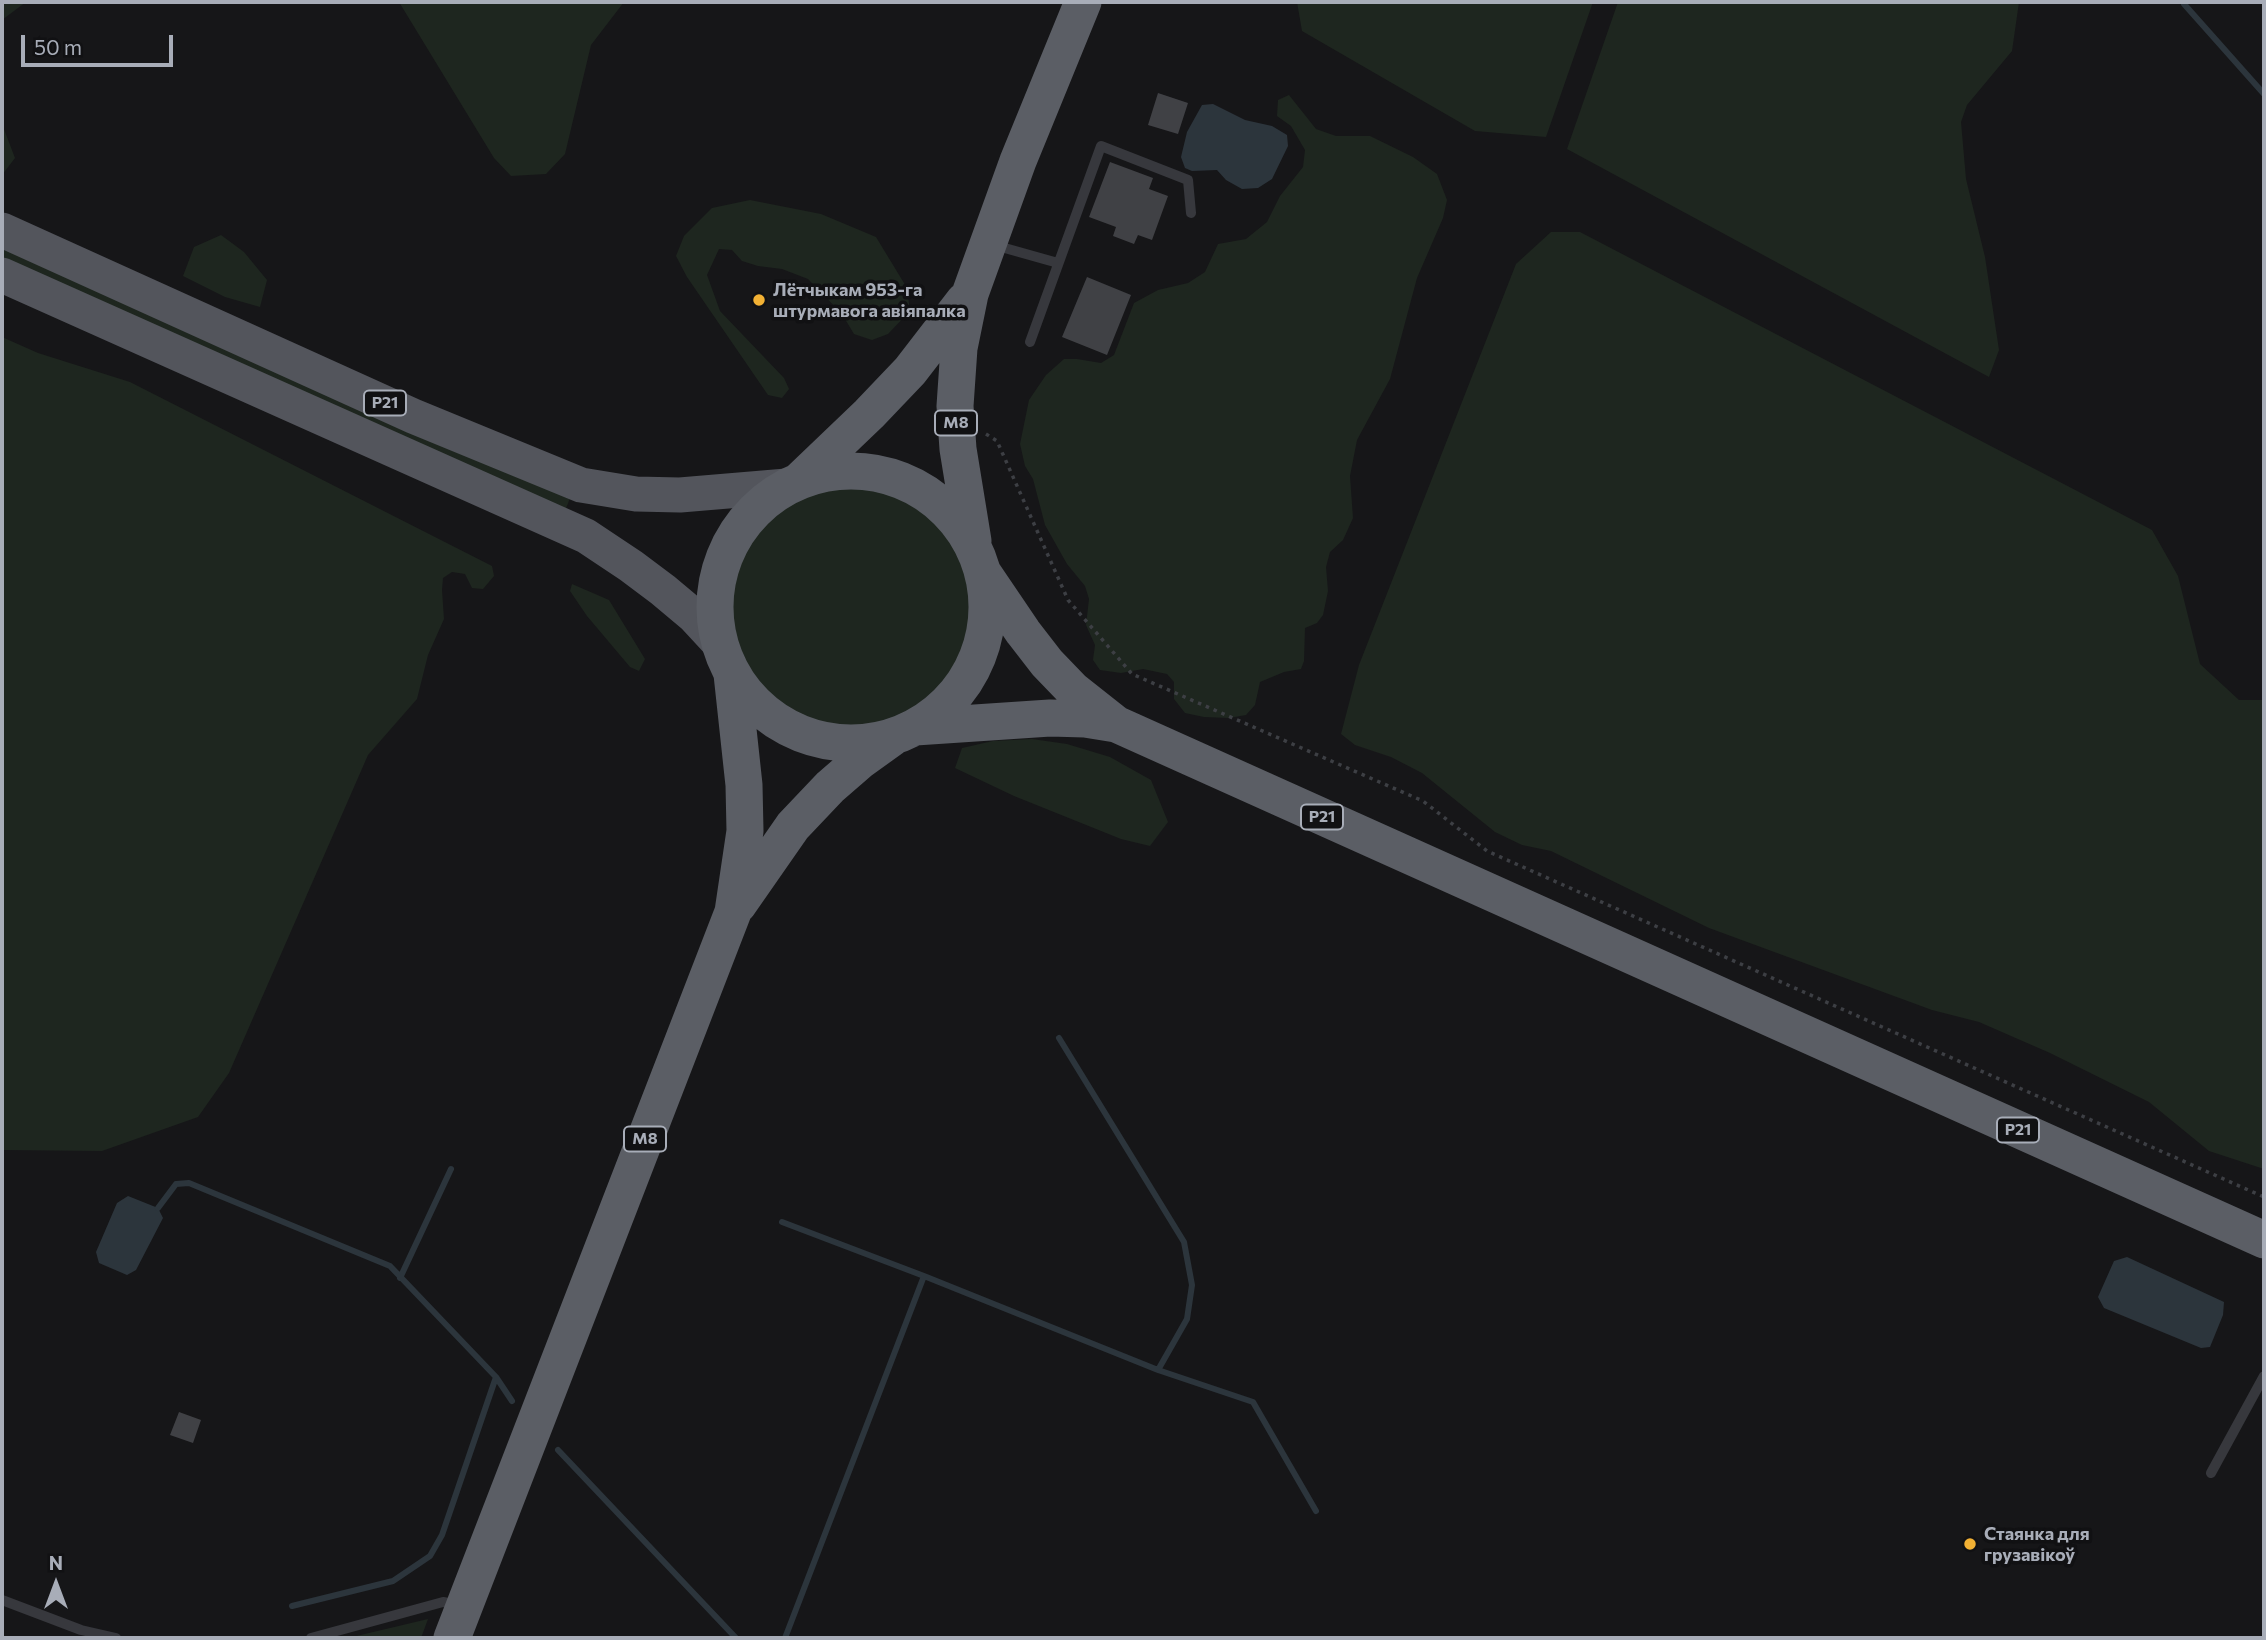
<!DOCTYPE html>
<meta charset="utf-8">
<style>
body{margin:0}
#map{position:relative;width:2266px;height:1640px;overflow:hidden;background:#161618;font-family:Commissioner,sans-serif}
canvas{display:block}
.frame{position:absolute;inset:0;border:4px solid #a8adb8;pointer-events:none}
.north{position:absolute;left:21px;top:1549px;width:70px;height:70px;-webkit-text-stroke:5px #111113;paint-order:stroke;rotate:0deg;font-size:19px;font-weight:700;line-height:28px;text-align:center;color:#a8adb8}
.north::after{content:'';display:block;margin:auto;width:24px;height:32px;background:#a8adb8;clip-path:polygon(50% 0,100% 100%,50% 72%,0 100%)}
.scale{position:absolute;left:21px;top:35px;width:152px;height:32px;box-sizing:border-box;border:4px solid #a8adb8;border-top:0;padding-left:9px;font-size:21px;line-height:24px;white-space:nowrap;color:#a8adb8;-webkit-text-stroke:5px #111113;paint-order:stroke}
</style>
<div id="map">
<canvas width="2266" height="1640"></canvas>
<div class="frame"></div>
<div class="north">N</div>
<div class="scale">50 m</div>
</div>
<script>
const context = document.querySelector('canvas').getContext('2d');
context.lineJoin = 'round';
function fillPath(path, color) { context.fillStyle = color; context.fill(path, 'evenodd'); }
const toPath = rows => new Path2D(rows.map(r => 'M' + r).join(''));
function stroke(path, color, width, dash) { context.strokeStyle = color; context.lineWidth = width; context.lineCap = dash ? 'butt' : 'round'; context.setLineDash(dash || []); context.stroke(path); }
function drawText(font, color, halo, rows, align = 'center') {
  context.font = font + ' Commissioner,sans-serif'; context.lineWidth = 7; context.setLineDash([]); context.textBaseline = 'middle'; context.strokeStyle = halo; context.fillStyle = color; for (const [text, x, y, turn = 0] of rows) {
    context.save(); context.translate(x, y); context.rotate((+turn || 0) * Math.PI / 180); context.textAlign = isNaN(turn) ? turn : align; if (halo) context.strokeText(text, 0, 0); context.fillText(text, 0, 0); context.restore();
  }
}
fillPath(toPath([
 [2,2,26,2,2,20],
 [399,2,624,2,591,45,565,154,546,174,511,176,494,158],
 [1297,2,1593,2,1546,137,1475,131,1302,31],
 [1618,2,2019,2,2012,51,1967,105,1961,122,1966,179,1985,257,1999,350,1989,377,1567,149],
 [1289,95,1316,129,1336,136,1370,136,1413,157,1437,174,1447,200,1443,218,1417,278,1390,379,1357,440,1350,476,1353,518,1343,540,1330,552,1326,567,1328,591,1323,615,1317,623,1305,628,1304,661,1301,669,1284,672,1260,682,1255,705,1246,715,1229,718,1204,717,1185,713,1174,699,1174,682,1167,674,1143,669,1121,673,1100,670,1093,660,1095,645,1086,625,1089,599,1085,586,1067,564,1045,525,1033,479,1025,466,1020,444,1029,400,1046,375,1064,359,1077,359,1101,363,1114,355,1134,303,1158,290,1188,283,1205,272,1218,244,1246,239,1267,222,1280,196,1303,167,1305,150,1291,126,1277,116,1278,100],
 [2,124,15,158,2,175],
 [750,200,821,214,876,237,907,288,910,311,888,334,872,340,854,334,842,314,808,279,782,269,758,266,742,261,732,250,719,249,707,275,720,311,784,378,789,389,782,398,768,395,687,277,676,256,684,236,712,208],
 [1551,232,1580,232,2152,530,2178,576,2200,664,2239,700,2264,700,2264,1169,2209,1151,2149,1102,2050,1053,1979,1022,1932,1010,1709,928,1551,851,1522,845,1495,832,1422,773,1391,757,1355,745,1341,734,1359,665,1516,264],
 [221,235,244,252,267,280,260,307,225,297,183,276,194,247],
 [2,244,570,498,565,511,2,258],
 [2,337,38,353,130,382,492,566,494,576,483,589,472,588,465,574,452,572,443,578,442,590,444,619,428,655,417,699,368,755,229,1073,198,1117,102,1151,2,1150],
 '725 604a123 123 0 1 1 246 0a123 123 0 1 1-246 0Z',
 [572,584,609,600,645,659,639,671,630,667,587,616,570,591],
 [1032,739,1067,744,1110,757,1151,780,1168,822,1150,846,1121,839,1014,796,955,768,962,748,993,741],
 [428,1619,421,1638,348,1638]
]), '#1e261f');
fillPath(toPath([
 [1213,104,1245,120,1272,126,1287,135,1288,146,1272,179,1258,188,1242,189,1226,180,1217,170,1192,171,1185,168,1181,157,1187,132,1202,105],
 [128,1196,158,1208,163,1218,136,1270,127,1275,99,1263,96,1252,117,1203],
 [2127,1257,2224,1302,2223,1315,2210,1347,2201,1348,2104,1308,2098,1297,2114,1261]
]), '#2c353c');
stroke(toPath([
 [2184,4,2264,94],
 [1059,1038,1184,1242,1192,1285,1187,1319,1158,1370],
 [158,1208,176,1184,189,1183,390,1266,496,1377,512,1401],
 [782,1222,924,1276],
 [400,1278,451,1169],
 [558,1450,736,1638],
 [292,1606,393,1581,430,1556,442,1535,496,1377],
 [785,1638,924,1276,1158,1370,1253,1402,1316,1511]
]), '#2c353c', 6);
fillPath(toPath([
 [1158,93,1188,103,1178,134,1148,125],
 [1110,162,1153,178,1149,189,1168,196,1152,240,1138,235,1134,244,1113,236,1116,227,1089,217],
 [1087,277,1131,295,1107,355,1062,337],
 [179,1412,201,1420,193,1443,170,1435]
]), '#404145');
stroke(toPath([
 [986,434,997,441,1068,600,1132,674,1423,801,1487,851,2264,1197]
]), '#3d3f44', 3.5, [3.5, 5]);
stroke(toPath([
 [994,245,1058,263],
 [1030,342,1101,146,1188,180,1191,213],
 [2211,1473,2264,1376],
 [2,1600,81,1630,116,1638],
 [311,1638,443,1602,459,1605]
]), '#37383d', 10);
stroke(toPath([
 [2,230,413,416,581,485,636,494,680,495,787,486],
 [2,275,586,536,631,566,663,590,694,616,719,643]
]), '#53555c', 35);
stroke(toPath([
 '715 607a136 136 0 1 1 272 0a136 136 0 1 1-272 0Z',
 [800,480,869,414,910,371,964,301],
 [973,541,958,449,955,406,959,348,970,294,1018,161,1083,2],
 [983,573,1023,632,1047,663,1073,690,1116,724,2264,1240],
 [915,727,1050,718,1085,719,1116,724],
 [738,905,793,826,830,787,860,761,892,738],
 [452,1638,733,912,745,831,744,785,732,674]
]), '#5b5e65', 37);
for (const [x, y, r, color] of [
 [759,300,7,"#f2b134"],
 [1970,1544,7,"#f2b134"]
]) { const dot = new Path2D(); dot.arc(x, y, r, 0, 2 * Math.PI); context.fillStyle = color; context.fill(dot); stroke(dot, '#111113', 2.5); }
for (const [x, y, w] of [
 [385,403,42],
 [956,423,42],
 [1322,817,42],
 [2018,1130,42],
 [645,1139,42]
]) { const box = new Path2D(); box.roundRect(x - w / 2, y - 12.5, w, 25, 5); context.fillStyle = '#111113'; context.fill(box); stroke(box, '#a8adb8', 2); }
drawText('bold 16px', '#a8adb8', null, [
 ["Р21",385,403],
 ["М8",956,423],
 ["Р21",1322,817],
 ["Р21",2018,1130],
 ["М8",645,1139]
]);
drawText('bold 18px', '#a8adb8', '#111113', [
 ["Лётчыкам 953-га",773,290],
 ["штурмавога авіяпалка",773,311],
 ["Стаянка для",1984,1534],
 ["грузавікоў",1984,1555]
], 'left');
</script>
